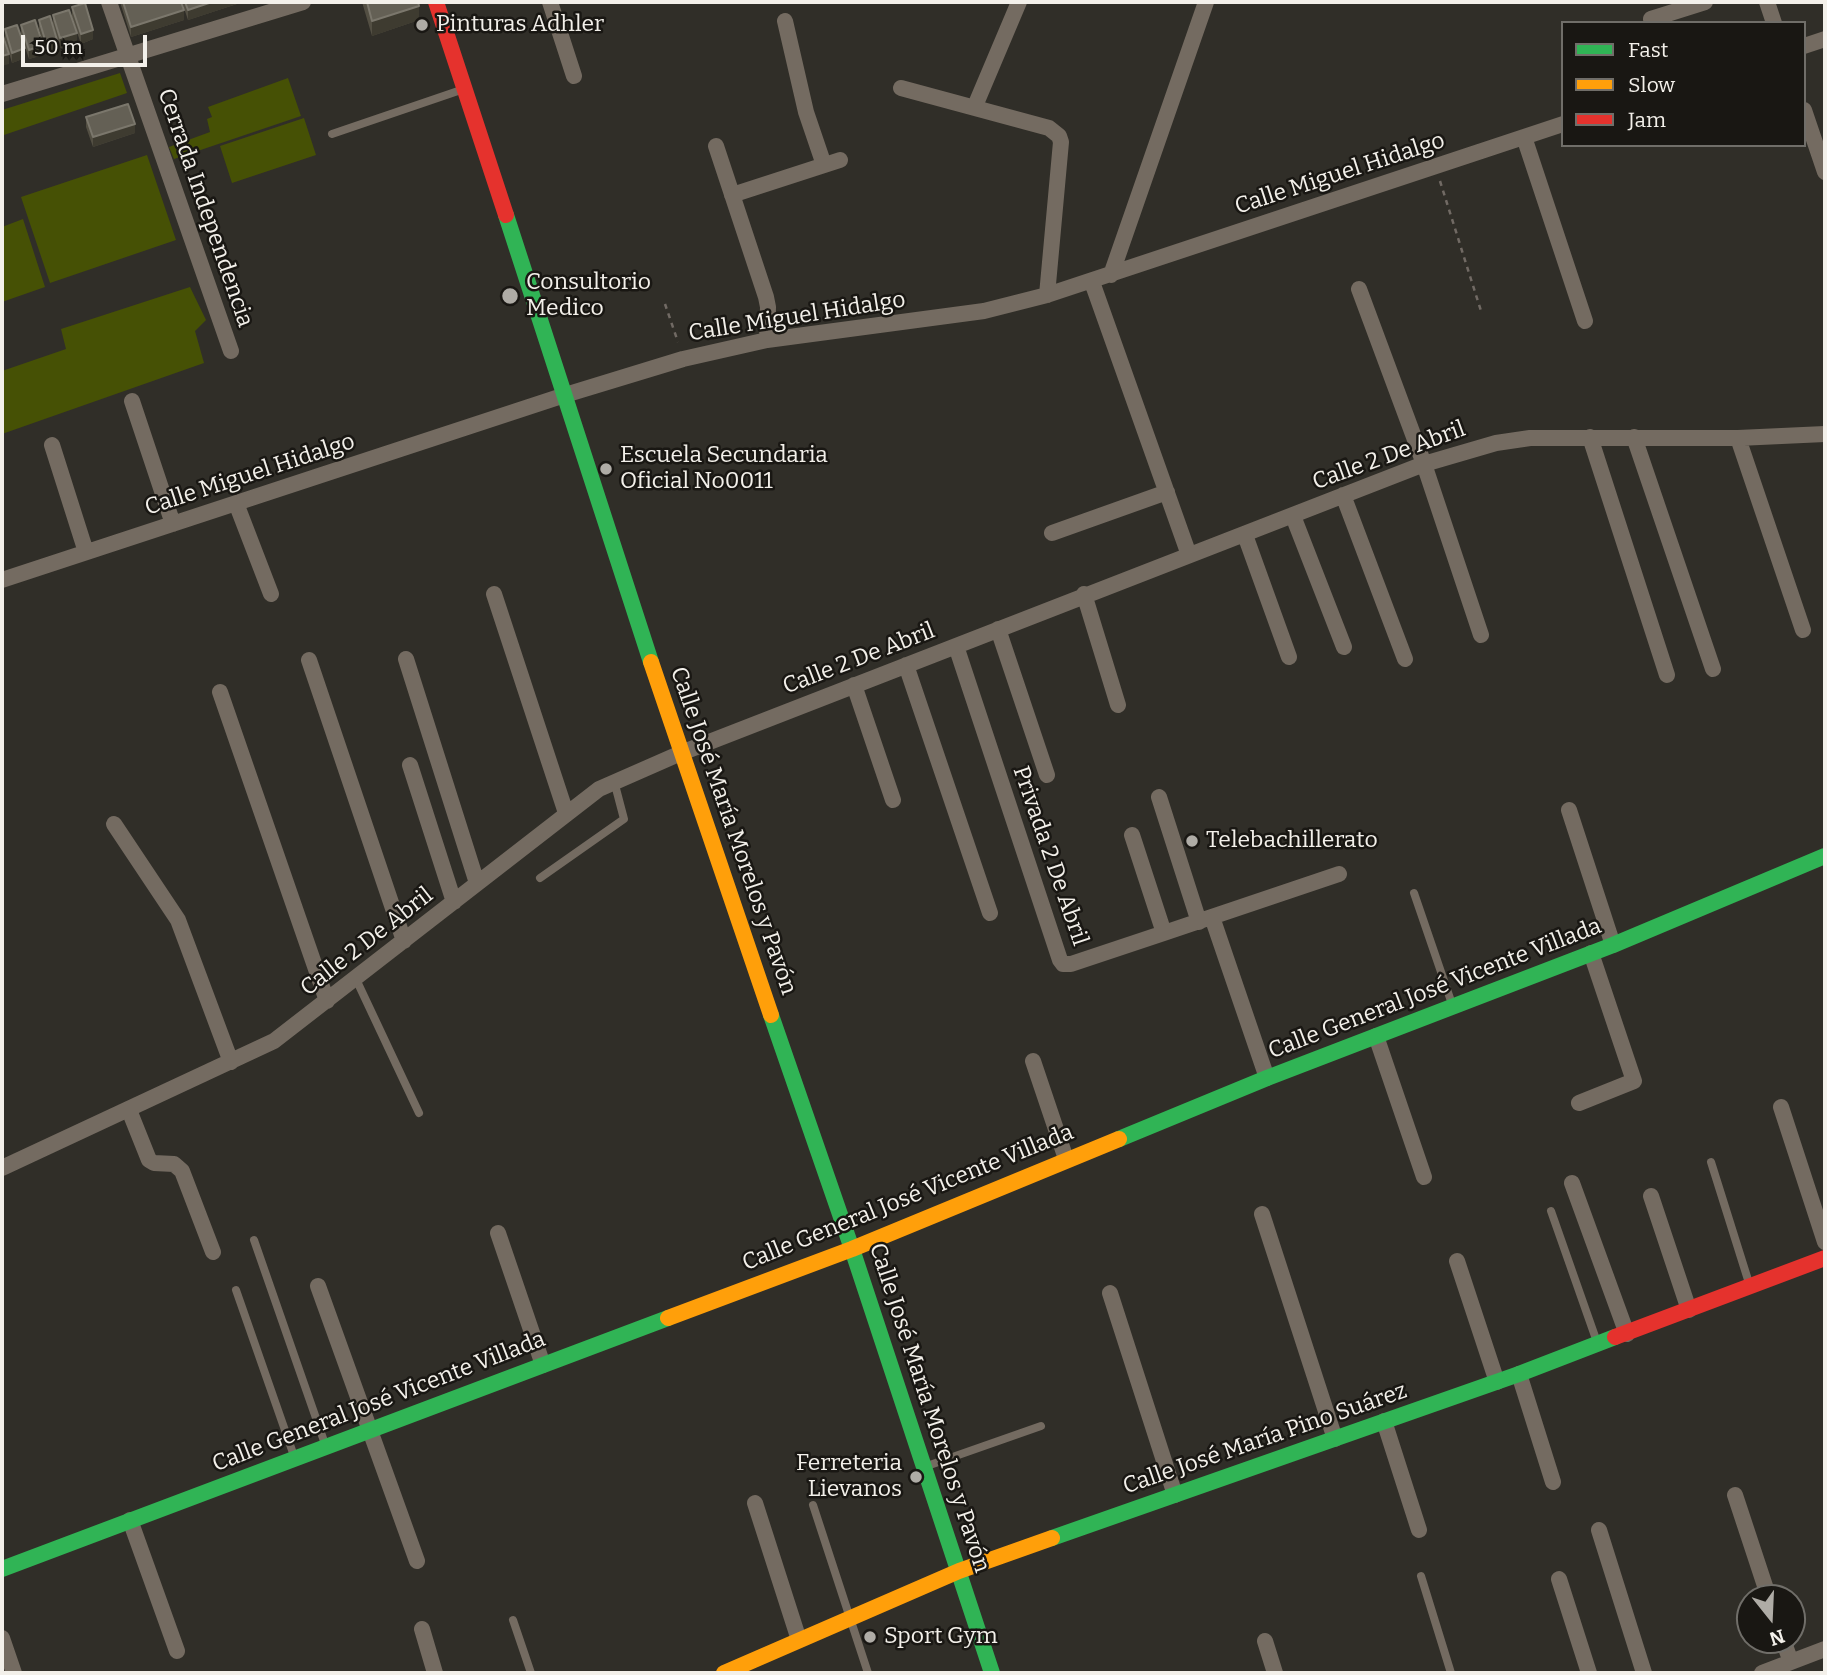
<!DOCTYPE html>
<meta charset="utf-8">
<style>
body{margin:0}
#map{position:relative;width:1827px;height:1675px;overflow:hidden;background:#302e28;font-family:Bitter,serif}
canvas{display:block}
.frame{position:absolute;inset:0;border:4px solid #f3f0ea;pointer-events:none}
.legend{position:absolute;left:1561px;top:21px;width:245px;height:126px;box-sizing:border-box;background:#191713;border:2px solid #706e69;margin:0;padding:9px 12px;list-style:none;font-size:21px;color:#f3f0ea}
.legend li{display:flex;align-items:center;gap:14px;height:35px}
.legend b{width:35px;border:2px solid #706e69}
.north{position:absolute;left:1736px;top:1584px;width:70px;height:70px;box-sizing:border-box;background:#191713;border:2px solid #706e69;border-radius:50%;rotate:162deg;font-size:19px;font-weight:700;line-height:28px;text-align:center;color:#f3f0ea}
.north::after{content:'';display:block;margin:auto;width:24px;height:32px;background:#afaca6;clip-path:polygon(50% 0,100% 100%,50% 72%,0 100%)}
.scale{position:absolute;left:21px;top:35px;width:126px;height:32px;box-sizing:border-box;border:4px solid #f3f0ea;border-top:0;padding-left:9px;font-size:21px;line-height:24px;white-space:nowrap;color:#f3f0ea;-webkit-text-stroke:5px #191713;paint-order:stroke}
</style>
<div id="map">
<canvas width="1827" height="1675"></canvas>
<div class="frame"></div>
<ul class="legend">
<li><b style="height:9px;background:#30b455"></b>Fast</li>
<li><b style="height:9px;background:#ff9f0a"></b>Slow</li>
<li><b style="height:9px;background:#e5322d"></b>Jam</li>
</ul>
<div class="north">N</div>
<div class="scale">50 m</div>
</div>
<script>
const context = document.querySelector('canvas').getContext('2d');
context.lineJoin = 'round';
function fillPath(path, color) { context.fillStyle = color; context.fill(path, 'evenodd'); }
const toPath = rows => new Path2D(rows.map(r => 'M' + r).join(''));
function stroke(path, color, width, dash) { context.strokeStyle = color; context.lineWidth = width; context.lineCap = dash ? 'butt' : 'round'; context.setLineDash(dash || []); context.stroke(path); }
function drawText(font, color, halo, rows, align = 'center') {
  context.font = font + ' Bitter,serif'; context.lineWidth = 5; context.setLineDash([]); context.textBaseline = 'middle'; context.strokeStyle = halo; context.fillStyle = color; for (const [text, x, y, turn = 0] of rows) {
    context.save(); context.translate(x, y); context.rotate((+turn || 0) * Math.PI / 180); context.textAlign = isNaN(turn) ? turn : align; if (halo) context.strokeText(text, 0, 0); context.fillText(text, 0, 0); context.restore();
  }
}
fillPath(toPath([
 [120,73,127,93,4,135,2,110],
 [288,78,301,116,174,159,169,147,210,132,207,119,212,117,208,107],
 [304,118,316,155,232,183,220,146],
 [147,155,176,240,50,283,21,197],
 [23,219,45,287,2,302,2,227],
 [190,287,206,320,195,331,204,363,2,434,2,371,66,349,61,329]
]), '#465105');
stroke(toPath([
 [1440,181,1481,311],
 [665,304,678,342]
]), '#716a64', 2.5, [5, 5]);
stroke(toPath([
 [332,134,461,90],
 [540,878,624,819,614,781],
 [1414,893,1452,1004],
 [355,977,419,1113],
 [1711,1162,1749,1283],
 [1551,1211,1597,1342],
 [254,1240,325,1444],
 [236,1290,294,1456],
 [927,1466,1041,1426],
 [813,1505,868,1673],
 [1421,1576,1451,1673],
 [513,1620,531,1673]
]), '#746b61', 8);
stroke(toPath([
 [109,2,231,351],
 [550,2,574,76],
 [1767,2,1774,23],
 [1651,19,1705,2],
 [785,21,806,112,824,165],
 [1804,46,1825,39],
 [901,88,1049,128,1059,136,1061,142,1047,295],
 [2,94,303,2],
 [975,106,1019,2],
 [1804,110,1825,172],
 [1524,137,1585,321],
 [716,146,766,297,768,307,767,340],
 [732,195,840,160],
 [1111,275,1206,2],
 [1092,282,1189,555],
 [1359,289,1424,464,1481,635],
 [132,401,173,524],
 [1590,437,1667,675],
 [1634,437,1713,669],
 [1738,438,1803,630],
 [52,445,86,552],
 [1343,495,1405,659],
 [236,503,271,594],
 [1293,516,1344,647],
 [1052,533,1167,492],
 [1245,535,1289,657],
 [2,580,565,395,683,359,767,340,984,311,1047,295,1563,124],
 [494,594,566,813],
 [1084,594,1118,705],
 [998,629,1047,775],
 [956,646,1060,960,1063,964,1071,964,1164,933,1339,874],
 [406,659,477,883],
 [309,660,404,941],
 [906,665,990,913],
 [854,685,893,800],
 [220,692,327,1001],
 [410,765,454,902],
 [1159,797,1199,922],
 [1569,810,1613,945],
 [114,824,178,920,231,1062],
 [1132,835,1164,933],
 [1212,917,1267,1078],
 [1376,1036,1424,1177],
 [1033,1061,1066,1159],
 [1579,1103,1634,1081,1591,953],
 [1781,1107,1825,1242],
 [129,1110,149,1160,154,1163,174,1164,182,1171,213,1252],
 [2,1168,274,1041,599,789,681,753,1424,464,1496,443,1530,438,1738,438,1825,434],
 [1572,1183,1627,1334],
 [1651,1196,1689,1310],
 [1262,1214,1335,1439],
 [498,1233,543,1365],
 [1457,1261,1497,1382],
 [318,1286,417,1561],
 [1110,1293,1175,1495],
 [1519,1374,1553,1482],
 [1384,1421,1419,1530],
 [1735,1495,1769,1598],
 [755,1503,799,1640],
 [130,1520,177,1651],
 [1599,1530,1644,1673],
 [1559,1579,1589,1673],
 [422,1629,435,1673],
 [2,1638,14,1673],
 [1783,1640,1791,1662],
 [1265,1641,1275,1673],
 [1762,1673,1825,1649]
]), '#746b61', 16);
stroke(toPath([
 [506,215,651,662],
 [771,1015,852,1249,992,1673],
 [1119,1139,1267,1078,1613,945,1825,856],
 [1052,1538,1519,1374,1615,1337],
 [2,1569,668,1318]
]), '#30b455', 16);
stroke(toPath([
 [651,662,771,1015],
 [668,1318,852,1249,1119,1139],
 [724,1673,959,1571,1052,1538]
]), '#ff9f0a', 16);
stroke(toPath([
 [436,2,506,215],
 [1615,1337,1825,1258]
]), '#e5322d', 16);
fillPath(toPath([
 [120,2,181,2,184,20,131,37],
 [182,2,243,2,188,20],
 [362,2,418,2,419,20,372,36],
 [72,7,93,39,81,44,72,17],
 [53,15,77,43,60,48,53,25],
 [39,20,57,49,46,53,39,29],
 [21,25,43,55,29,59,21,35],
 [5,29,25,58,12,63,5,39],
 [86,117,135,133,93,147,86,127]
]), '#534f43');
fillPath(toPath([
 [212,2,243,2,188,20,188,10],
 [419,6,419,20,372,36,372,21],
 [184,10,184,20,131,37,131,27],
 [93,30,93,39,81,44,81,34],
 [77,33,77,43,60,48,60,38],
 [57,40,57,49,46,53,46,43],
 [43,45,43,55,29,59,29,50],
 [25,48,25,58,12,63,12,53],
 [9,54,9,64,2,66,2,56],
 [135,124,135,133,93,147,93,137]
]), '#3e3b30');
const building = toPath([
 [123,2,181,2,184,10,131,27,123,2],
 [185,2,212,2,188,10,185,2],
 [367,2,418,2,419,6,372,21,367,2],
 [85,3,93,30,81,34,72,7,85,3],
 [69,10,77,33,60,38,53,15,69,10],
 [50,16,57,40,46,43,39,20,50,16],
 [35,20,43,45,29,50,21,25,35,20],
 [17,25,25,48,12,53,5,29,17,25],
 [2,33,9,54,2,56,2,33],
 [128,104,135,124,93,137,86,117,128,104]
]);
fillPath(building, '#646055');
stroke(building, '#7b776c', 2);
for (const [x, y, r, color] of [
 [422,25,7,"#afaca6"],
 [510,296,9,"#afaca6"],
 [606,469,7,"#afaca6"],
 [1192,841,7,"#afaca6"],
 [916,1477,7,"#afaca6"],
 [870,1637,7,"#afaca6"]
]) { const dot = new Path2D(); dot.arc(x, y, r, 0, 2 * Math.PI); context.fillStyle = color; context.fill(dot); stroke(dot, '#191713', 2.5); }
drawText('23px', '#f3f0ea', '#191713', [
 ["Pinturas Adhler",436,25],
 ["Consultorio",526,283],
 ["Medico",526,309],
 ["Escuela Secundaria",620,456],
 ["Oficial No0011",620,482],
 ["Telebachillerato",1206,841],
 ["Ferreteria",902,1464,"right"],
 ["Lievanos",902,1490,"right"],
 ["Sport Gym",884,1637]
], 'left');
drawText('23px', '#f3f0ea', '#191713', [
 ["Calle Miguel Hidalgo",1340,174,-18],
 ["Cerrada Independencia",205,208,71],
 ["Calle Miguel Hidalgo",797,317,-9],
 ["Calle 2 De Abril",1389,456,-20],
 ["Calle Miguel Hidalgo",250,475,-18],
 ["Calle 2 De Abril",859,659,-21],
 ["Calle José María Morelos y Pavón",733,831,71],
 ["Privada 2 De Abril",1050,856,71],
 ["Calle 2 De Abril",367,942,-38],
 ["Calle General José Vicente Villada",1435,989,-21],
 ["Calle General José Vicente Villada",908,1198,-22],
 ["Calle General José Vicente Villada",379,1402,-21],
 ["Calle José María Morelos y Pavón",929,1408,72],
 ["Calle José María Pino Suárez",1265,1439,-19]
]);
</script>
